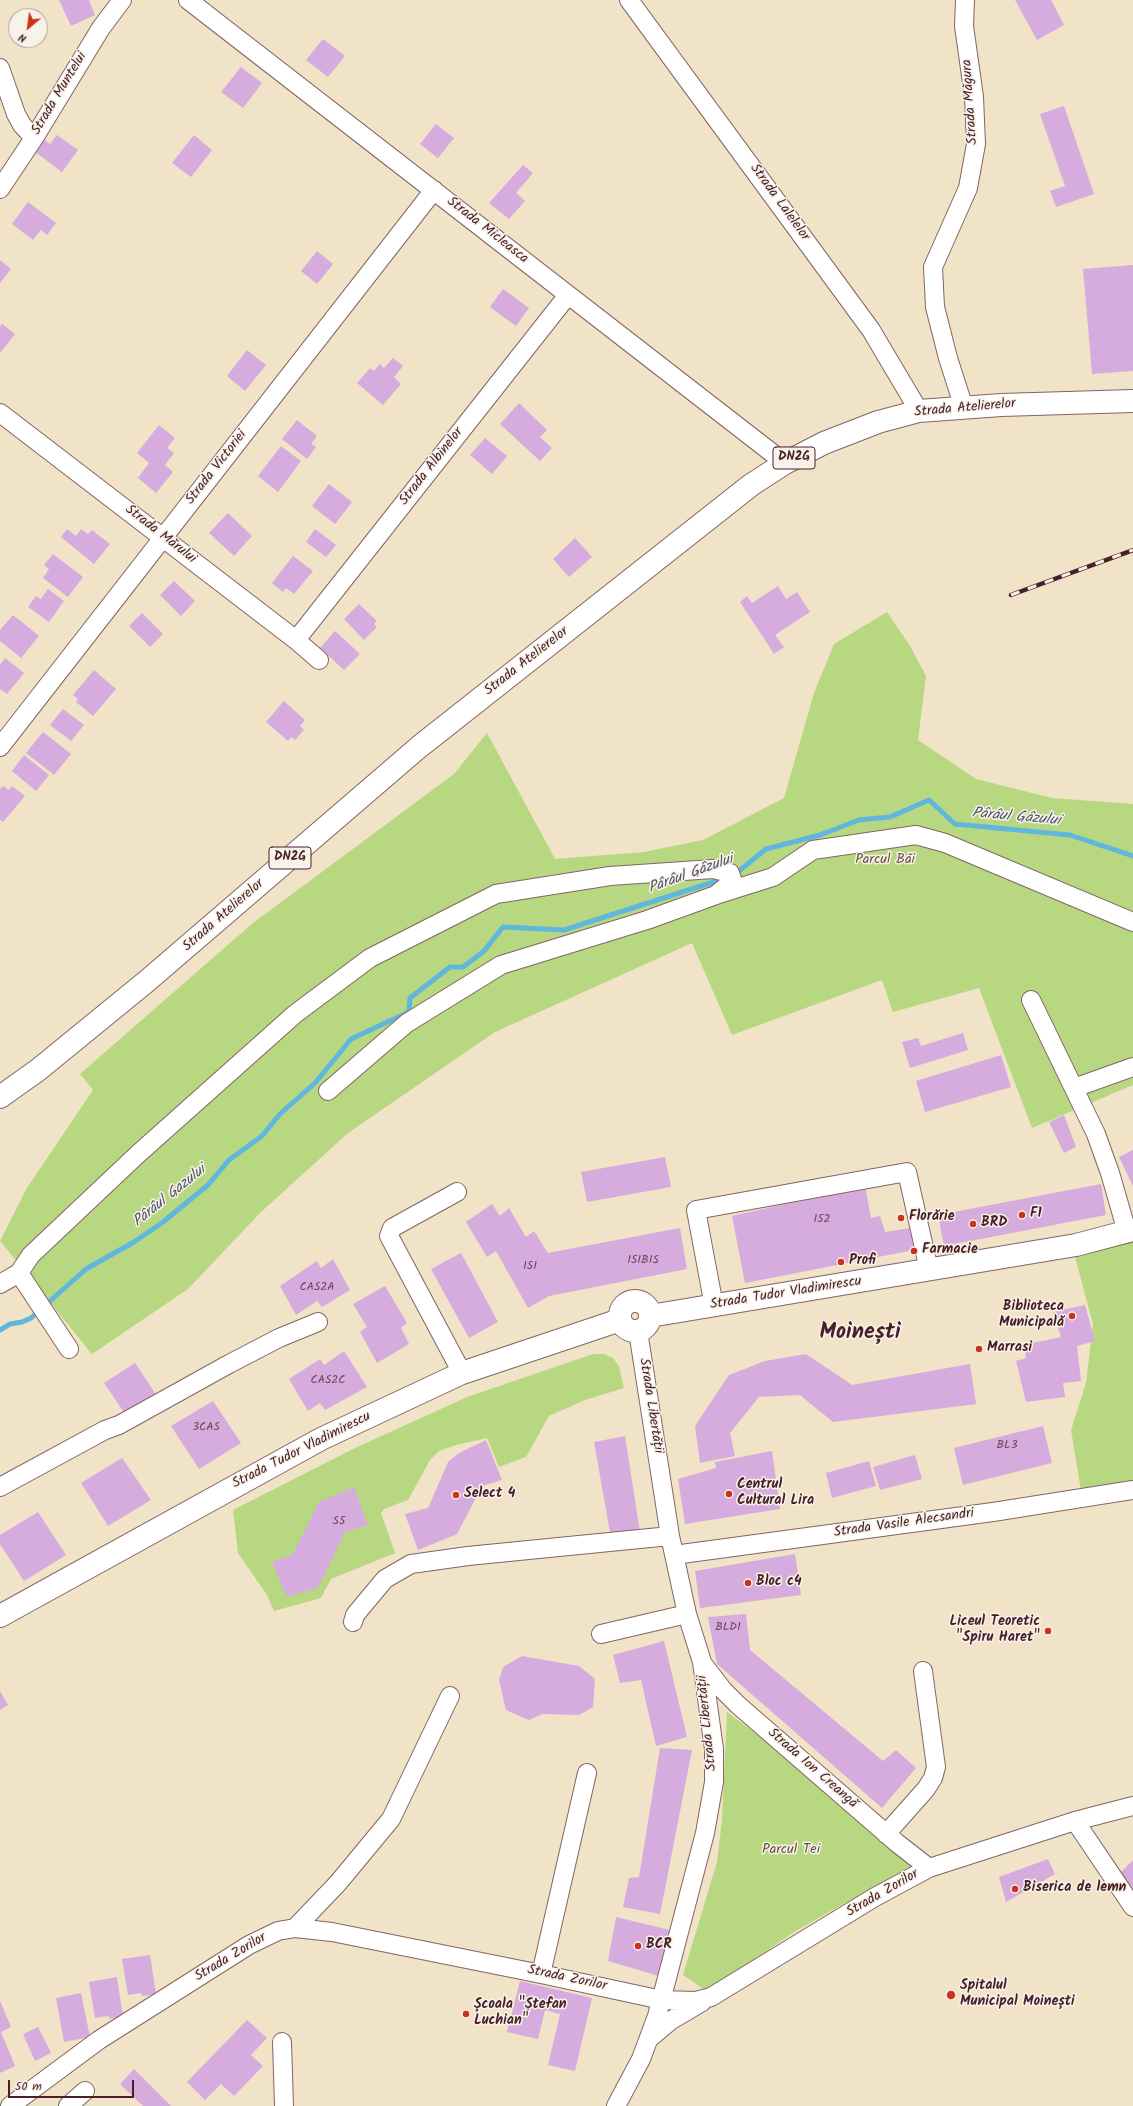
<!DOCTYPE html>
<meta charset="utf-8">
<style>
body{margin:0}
#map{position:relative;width:1133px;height:2106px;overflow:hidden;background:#f0e3c7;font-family:Kalam,sans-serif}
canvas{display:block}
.north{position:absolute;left:8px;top:8px;width:40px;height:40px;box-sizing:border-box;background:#f7f3e8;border:1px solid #b29e9c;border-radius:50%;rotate:209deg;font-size:11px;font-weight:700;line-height:16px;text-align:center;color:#4a1f2b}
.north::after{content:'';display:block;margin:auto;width:14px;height:18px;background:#c8321e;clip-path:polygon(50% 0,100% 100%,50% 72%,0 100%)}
.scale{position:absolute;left:8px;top:2080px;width:126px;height:18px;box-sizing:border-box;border:2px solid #4a1f2b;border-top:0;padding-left:5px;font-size:12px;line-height:14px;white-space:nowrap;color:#4a1f2b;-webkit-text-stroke:3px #f7f3e8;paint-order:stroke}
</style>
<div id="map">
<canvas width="1133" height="2106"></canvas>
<div class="north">N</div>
<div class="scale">50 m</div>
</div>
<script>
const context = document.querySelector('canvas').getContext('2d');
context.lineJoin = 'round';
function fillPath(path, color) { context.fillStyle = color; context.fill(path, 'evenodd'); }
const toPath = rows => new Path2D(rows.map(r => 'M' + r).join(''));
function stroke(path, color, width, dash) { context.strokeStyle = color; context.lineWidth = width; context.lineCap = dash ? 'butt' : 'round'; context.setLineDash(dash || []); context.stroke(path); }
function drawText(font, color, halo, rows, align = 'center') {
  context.font = font + ' Kalam,sans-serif'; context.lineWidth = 3; context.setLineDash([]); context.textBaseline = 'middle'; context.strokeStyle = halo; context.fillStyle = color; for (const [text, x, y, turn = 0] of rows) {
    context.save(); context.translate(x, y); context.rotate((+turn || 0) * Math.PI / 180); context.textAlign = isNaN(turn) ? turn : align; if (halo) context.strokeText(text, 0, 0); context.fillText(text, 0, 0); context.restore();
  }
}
fillPath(toPath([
 [887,612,910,646,926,676,918,740,976,779,1052,798,1133,804,1133,1085,1032,1128,979,988,893,1012,882,980,732,1035,692,943,495,1032,348,1133,260,1213,188,1289,92,1354,0,1241,27,1188,93,1090,80,1074,253,923,454,774,487,733,555,859,644,852,703,840,784,798,814,693,834,644],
 [1133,1238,1133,1482,1081,1491,1071,1430,1086,1383,1093,1324,1074,1253],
 [593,1354,604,1354,613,1358,619,1366,624,1388,585,1400,549,1416,526,1457,499,1467,487,1438,456,1445,439,1451,430,1460,408,1500,384,1509,381,1513,395,1553,331,1579,321,1598,274,1611,267,1595,238,1553,233,1510,355,1448,467,1397],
 [727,1712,790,1759,887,1842,915,1870,845,1903,794,1932,708,1992,683,1975,717,1862,722,1820]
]), '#b7d880');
stroke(toPath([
 [733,876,766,849,820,835,859,820,890,817,929,800,955,824,1070,835,1133,856],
 [0,1330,10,1324,22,1322,31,1318,86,1269,134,1242,163,1222,208,1185,229,1160,262,1136,280,1114,315,1083,351,1039,409,1012,410,998,450,967,463,967,484,951,503,927,564,930,726,878]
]), '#60b6dc', 5);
fillPath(toPath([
 [59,0,89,0,95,15,71,26],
 [1015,0,1051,0,1064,25,1037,40],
 [323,39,345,56,328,77,306,60],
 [241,67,262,83,243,108,221,92],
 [1064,106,1094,194,1056,207,1050,191,1065,186,1040,114],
 [436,124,454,138,438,158,420,144],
 [57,135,78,150,62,172,34,151,43,139,50,144],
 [194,135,212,150,191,177,172,163],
 [523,165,533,173,516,193,525,201,509,219,489,203],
 [28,202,56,223,47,235,41,230,33,240,12,224],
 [317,251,333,264,317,284,301,271],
 [0,260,11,269,0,283],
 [1133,265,1133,371,1092,374,1083,269],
 [503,289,529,308,516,326,490,307],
 [2,324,15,334,0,353,0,327],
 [247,350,266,365,245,391,227,376],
 [393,358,403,366,394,377,401,384,383,405,357,383,370,368,374,371,380,364,384,368],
 [519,403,547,430,540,437,552,448,540,461,500,424],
 [297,420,317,436,311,444,316,447,307,459,282,439],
 [159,425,175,438,167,448,174,453,165,465,173,472,156,493,138,478,149,463,137,453],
 [485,438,507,456,492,474,470,455],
 [281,446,301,461,278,492,258,476],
 [329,484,352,502,335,524,312,506],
 [228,513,252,536,234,556,209,533],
 [67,529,76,536,81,529,88,534,92,530,110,544,94,564,61,537],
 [315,529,336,545,326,557,306,542],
 [575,538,592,557,569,577,553,559],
 [53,554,83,577,68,597,43,578,49,569,44,565],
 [293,556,313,571,294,594,286,588,283,592,272,583],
 [174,581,195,601,181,616,160,595],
 [778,586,786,599,797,592,810,612,775,635,784,647,774,654,740,602,747,596,752,603],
 [48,589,64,601,49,622,28,607,36,596,41,599],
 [359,604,377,621,374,624,377,627,364,640,344,619],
 [142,613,163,634,150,647,129,626],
 [13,615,39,636,21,658,0,641,0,630],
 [335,631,360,654,344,670,320,648],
 [5,658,24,673,7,694,0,689,0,665],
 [94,670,116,689,93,716,76,702,78,699,73,695],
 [284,701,305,720,300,726,304,730,295,740,291,737,288,741,266,722],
 [63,709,84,725,71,741,50,725],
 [43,732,71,754,54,775,26,753],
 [24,755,49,775,36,791,12,771],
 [3,786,9,790,12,786,25,796,3,822,0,820,0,789],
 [963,1033,968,1050,910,1068,902,1042,918,1038,921,1046],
 [1001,1055,1011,1087,925,1112,916,1081],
 [1064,1115,1076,1147,1064,1153,1049,1122],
 [1133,1150,1133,1186,1119,1157],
 [665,1157,671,1187,587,1202,581,1172],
 [1101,1184,1106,1215,944,1246,938,1215],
 [865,1186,871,1218,880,1216,885,1232,910,1228,914,1250,745,1283,732,1216],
 [492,1204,500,1216,509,1208,526,1237,534,1231,548,1253,680,1228,687,1269,549,1296,528,1308,496,1251,487,1257,466,1222],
 [461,1253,498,1322,469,1338,431,1269],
 [333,1259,350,1290,322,1307,317,1301,296,1315,280,1286,317,1261,321,1268],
 [385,1286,407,1323,401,1328,409,1344,377,1363,360,1332,367,1327,353,1304],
 [1085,1305,1095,1341,1077,1346,1081,1381,1063,1383,1065,1397,1026,1402,1016,1361,1026,1358,1024,1345,1061,1337,1053,1312],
 [344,1351,367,1387,325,1410,320,1403,308,1411,289,1379,320,1359,324,1365],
 [806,1354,852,1385,970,1364,976,1404,833,1422,800,1395,759,1397,730,1433,735,1456,700,1463,695,1426,729,1375,765,1361],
 [135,1363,159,1399,128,1418,104,1383],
 [213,1401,241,1443,199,1469,171,1426],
 [1043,1426,1052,1463,963,1485,954,1448],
 [625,1436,640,1532,611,1538,594,1442],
 [486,1440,502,1480,482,1486,457,1534,418,1550,405,1514,428,1508,448,1462,459,1453],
 [772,1451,780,1509,685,1524,678,1479,716,1468,715,1462],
 [915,1455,922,1479,880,1490,873,1467],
 [122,1458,151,1500,108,1526,81,1483],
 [869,1461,876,1486,832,1498,826,1473],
 [354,1487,368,1525,345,1532,318,1588,287,1597,272,1562,293,1554,319,1502],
 [38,1512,66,1555,24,1581,0,1544,0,1535],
 [795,1554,801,1595,700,1608,695,1571],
 [746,1614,750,1650,883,1761,896,1750,916,1768,882,1808,717,1664,708,1617],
 [664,1641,687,1737,656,1746,641,1680,620,1683,613,1655],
 [522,1656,579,1666,595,1679,593,1707,579,1715,543,1714,529,1720,506,1710,499,1680,503,1667],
 [0,1691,8,1705,0,1710],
 [660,1748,692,1750,660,1914,623,1907,629,1878,639,1877],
 [1048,1859,1055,1874,1006,1902,999,1877],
 [1133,1860,1133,1888,1119,1874],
 [616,1917,670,1930,659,1976,608,1961],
 [150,1955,156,1994,142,1996,141,1993,128,1995,122,1959],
 [117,1977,123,2017,109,2019,109,2016,95,2018,89,1982],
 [520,1981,592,1998,575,2071,548,2065,560,2014,545,2010,538,2039,507,2032],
 [81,1993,90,2037,64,2042,56,1998],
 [0,2001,11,2027,1,2032,15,2066,0,2073],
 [247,2020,267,2038,251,2055,263,2066,234,2096,221,2084,205,2100,187,2082],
 [38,2027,51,2053,35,2061,23,2034],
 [134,2069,171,2106,143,2106,120,2084]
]), '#d5acdd');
const street = toPath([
 [188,0,785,463],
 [629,0,871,330,919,411],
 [0,68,16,114,22,125,34,138],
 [0,189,34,138,101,28,122,0],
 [964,408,948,358,935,307,933,267,968,188,976,144,974,97,964,26,965,0],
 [0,413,296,640,319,660],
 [296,640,568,295],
 [0,747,434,190],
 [719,894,773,877,813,850,916,835,945,843,1133,922],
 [1031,1000,1096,1134,1110,1173,1127,1232],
 [1074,1088,1133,1067],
 [457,1192,392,1228,389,1236,462,1373],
 [19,1273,69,1349],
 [0,1284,19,1273,31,1255,138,1154,295,1014,370,958,496,894,610,876,713,869,730,873,732,879,728,885,716,895,647,920,501,965,407,1023,328,1091],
 [714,1306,696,1210,907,1172,929,1270],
 [0,1487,105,1430,119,1425,229,1364,279,1338,318,1322],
 [674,1555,993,1512,1133,1490],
 [353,1622,355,1615,385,1579,411,1564,468,1556,670,1536],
 [601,1634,687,1614],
 [703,1664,723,1690,738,1705,897,1843,929,1868],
 [1075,1821,1133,1907],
 [886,1834,926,1789,933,1778,936,1767,923,1671],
 [295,1928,338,1883,391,1819,450,1696],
 [541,1974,587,1773],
 [651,2037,670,2021,702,2002],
 [282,2042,284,2106],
 [10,2106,99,2040,249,1945,278,1931,295,1928,332,1932,541,1974,662,2000,696,2001,711,1997,875,1897,929,1868,1075,1821,1133,1806],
 [68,2106,85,2091],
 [616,2106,641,2059,657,2016,705,1833,714,1782,714,1749,702,1662,687,1614,670,1536,638,1331]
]);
const secondary = toPath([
 '620 1316a15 15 0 1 1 30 0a15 15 0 1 1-30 0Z',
 [650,1316,1076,1245,1133,1230],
 [0,1616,321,1439,462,1373,620,1320]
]);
const primary = toPath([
 [0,1097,38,1070,147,981,419,747,751,485,785,463,824,443,878,422,919,411,1001,405,1133,401]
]);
stroke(street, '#846462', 20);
stroke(secondary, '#846462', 24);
stroke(primary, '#846462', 24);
stroke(street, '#fff', 18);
stroke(secondary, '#fff', 22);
stroke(primary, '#fff', 22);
const rail = toPath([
 [1011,595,1133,550]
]);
stroke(rail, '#4a1f2b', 4.5);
stroke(rail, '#f7f3e8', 3, [9]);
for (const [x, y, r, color] of [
 [1022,1215,4,"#c8321e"],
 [901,1218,4,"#c8321e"],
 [973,1224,4,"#c8321e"],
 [914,1251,4,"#c8321e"],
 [841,1262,4,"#c8321e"],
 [1072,1316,4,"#c8321e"],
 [979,1349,4,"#c8321e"],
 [729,1494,4,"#c8321e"],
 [456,1495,4,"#c8321e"],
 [748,1583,4,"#c8321e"],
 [1048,1631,4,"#c8321e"],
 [1015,1889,4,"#c8321e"],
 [638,1946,4,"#c8321e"],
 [951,1995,5,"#c8321e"],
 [466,2014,4,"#c8321e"]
]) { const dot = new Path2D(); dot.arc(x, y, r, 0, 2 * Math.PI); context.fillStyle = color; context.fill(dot); stroke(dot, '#f7f3e8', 1.5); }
drawText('12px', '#6d4258', null, [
 ["152",822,1220],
 ["151BIS",643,1261],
 ["151",530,1267],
 ["CAS2A",317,1288],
 ["CAS2C",328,1381],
 ["3CAS",206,1428],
 ["BL3",1007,1446],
 ["S5",339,1522],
 ["BLD1",728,1628]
]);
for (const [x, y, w] of [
 [794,458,42],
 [290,858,42]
]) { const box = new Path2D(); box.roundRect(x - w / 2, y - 11, w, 22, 3); context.fillStyle = '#f7f3e8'; context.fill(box); stroke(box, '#4a1f2b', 1); }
drawText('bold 13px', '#4a1f2b', null, [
 ["DN2G",794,458],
 ["DN2G",290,858]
]);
drawText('14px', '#4a1f2b', '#f7f3e8', [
 ["Strada Muntelui",60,94,-59],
 ["Strada Măgura",971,102,-94],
 ["Strada Lalelelor",779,203,54],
 ["Strada Micleasca",487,231,38],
 ["Strada Atelierelor",965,409,-5],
 ["Strada Albinelor",432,467,-52],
 ["Strada Victoriei",217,468,-52],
 ["Strada Mărului",160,535,38],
 ["Strada Atelierelor",527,662,-38],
 ["Strada Atelierelor",224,916,-41],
 ["Strada Tudor Vladimirescu",786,1294,-9],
 ["Strada Libertății",650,1406,81],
 ["Strada Tudor Vladimirescu",302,1451,-27],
 ["Strada Vasile Alecsandri",904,1524,-8],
 ["Strada Libertății",708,1723,-96],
 ["Strada Ion Creangă",812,1769,41],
 ["Strada Zorilor",883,1894,-30],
 ["Strada Zorilor",231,1958,-31],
 ["Strada Zorilor",567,1979,12]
]);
drawText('14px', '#654d40', '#f7f3e8', [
 ["Parcul Băi",885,861],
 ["Parcul Tei",791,1851]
]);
drawText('bold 14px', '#4a1f2b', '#f7f3e8', [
 ["F1",1030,1215],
 ["Florărie",909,1218],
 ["BRD",981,1224],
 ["Farmacie",922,1251],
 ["Profi",849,1262],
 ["Biblioteca",1064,1308,"right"],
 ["Municipală",1064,1324,"right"],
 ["Marrasi",987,1349],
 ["Centrul",737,1486],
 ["Cultural Lira",737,1502],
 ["Select 4",464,1495],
 ["Bloc c4",756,1583],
 ["Liceul Teoretic",1040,1623,"right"],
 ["\"Spiru Haret\"",1040,1639,"right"],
 ["Biserica de lemn",1023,1889],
 ["BCR",646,1946],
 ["Spitalul",960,1987],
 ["Municipal Moinești",960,2003],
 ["Școala \"Ștefan",474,2006],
 ["Luchian\"",474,2022]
], 'left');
drawText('italic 15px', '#525469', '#f7f3e8', [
 ["Pârâul Gâzului",1016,818,5],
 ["Pârâul Gâzului",691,875,-20],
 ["Pârâul Gazului",170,1197,-39]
]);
drawText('bold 22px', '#4a1f2b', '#f7f3e8', [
 ["Moinești",860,1334]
]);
</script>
